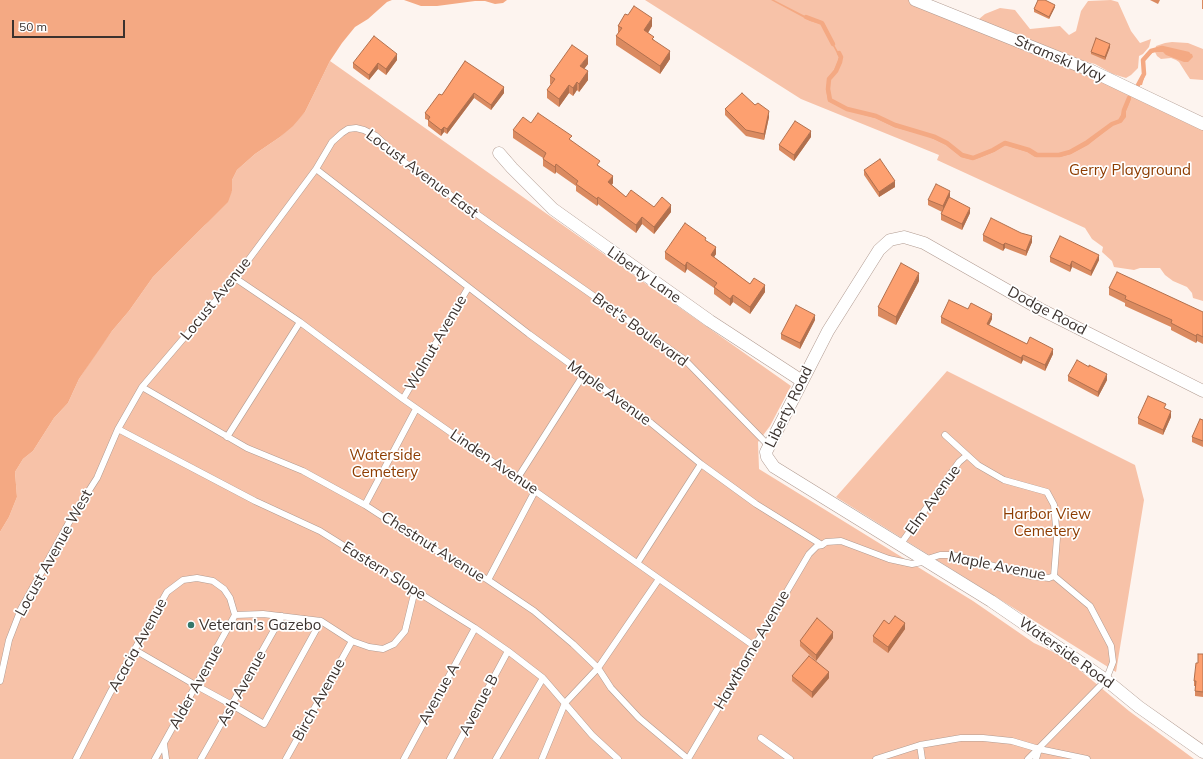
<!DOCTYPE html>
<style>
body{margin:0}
#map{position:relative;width:1203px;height:759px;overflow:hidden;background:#fdf4ef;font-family:Mulish,sans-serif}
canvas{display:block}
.scale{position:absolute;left:12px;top:20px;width:113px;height:18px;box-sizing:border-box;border:2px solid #3b322e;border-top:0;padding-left:5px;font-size:12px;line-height:14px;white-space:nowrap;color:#3b322e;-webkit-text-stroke:3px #fff;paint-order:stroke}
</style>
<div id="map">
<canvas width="1203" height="759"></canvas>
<div class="scale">50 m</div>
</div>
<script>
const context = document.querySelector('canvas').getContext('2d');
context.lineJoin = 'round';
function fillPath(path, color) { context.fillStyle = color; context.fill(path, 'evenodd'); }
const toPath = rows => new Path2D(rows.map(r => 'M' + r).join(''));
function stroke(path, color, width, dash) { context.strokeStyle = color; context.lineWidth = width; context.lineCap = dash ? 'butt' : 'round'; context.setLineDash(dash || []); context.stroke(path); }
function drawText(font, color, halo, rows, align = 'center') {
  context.font = font + ' Mulish,sans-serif'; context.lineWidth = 3.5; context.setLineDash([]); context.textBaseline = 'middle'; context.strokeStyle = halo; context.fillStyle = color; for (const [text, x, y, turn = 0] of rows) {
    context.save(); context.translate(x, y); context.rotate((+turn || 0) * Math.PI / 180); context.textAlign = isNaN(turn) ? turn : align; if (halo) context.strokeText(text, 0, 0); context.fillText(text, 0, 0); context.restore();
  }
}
fillPath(toPath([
 [645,0,915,0,978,26,979,19,985,14,1000,8,1015,10,1030,29,1060,26,1069,35,1076,31,1081,11,1088,1,1111,0,1118,2,1131,31,1140,43,1151,39,1149,47,1143,54,1139,56,1138,68,1131,75,1126,78,1113,74,1095,64,1075,59,1203,124,1203,301,1193,298,1192,293,1187,287,1173,281,1165,275,1160,268,1140,268,1134,270,1114,267,1112,261,1102,252,1103,247,1092,239,1085,228,937,160,939,155,801,99],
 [1172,42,1188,43,1203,49,1203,80,1190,79,1186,73,1179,62,1176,60,1171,58,1161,59,1157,56,1155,52,1156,46,1165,43],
 [330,61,791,386,770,426,758,442,759,469,973,601,1034,643,1064,657,1129,711,1194,759,0,759,0,532,9,517,17,497,15,472,23,459,33,451,54,418,68,403,79,379,98,350,112,331,129,311,153,277,205,225,232,191,232,180,237,170,255,154,280,137,305,112],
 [947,371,1135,465,1144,500,1116,672,836,497]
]), '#f7c2a8');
fillPath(toPath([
 [0,0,392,0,387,2,368,19,355,27,342,43,330,61,305,112,293,126,280,137,255,154,237,170,232,180,232,191,228,202,153,277,129,311,112,331,79,379,68,403,54,418,33,451,23,459,15,472,17,497,9,517,0,532],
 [404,0,507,0,503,3,495,4,485,1,475,1,437,6,421,6],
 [771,0,774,0,811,19,822,23,841,57,836,71,829,79,828,89,830,100,847,109,876,116,895,125,935,137,947,143,962,155,973,158,977,157,993,150,1005,143,1029,150,1037,155,1059,155,1070,152,1086,143,1112,124,1120,121,1123,116,1124,110,1129,98,1131,99,1126,111,1126,117,1122,122,1113,125,1088,145,1071,154,1060,157,1035,157,1027,152,1005,145,994,152,979,158,973,160,961,157,946,145,927,136,894,127,875,118,846,110,828,101,826,89,828,78,834,70,839,57,821,24,810,21],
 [1162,48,1192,54,1193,57,1188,62,1184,62,1166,55,1163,52,1153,52,1145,61,1145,75,1142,85,1138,85,1144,74,1143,60,1151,51]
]), '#f4a983');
stroke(toPath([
 [806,17,822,23,833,44],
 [839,53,841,57,840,62,836,71,829,79,828,89,830,100,847,109,876,116,895,125,935,137,947,143,962,155,973,158,993,150,1005,143,1029,150,1037,155,1059,155,1070,152,1086,143,1112,124,1120,121,1123,116,1124,110,1129,98],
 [1138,85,1144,74,1143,60,1151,51,1162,48,1188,54]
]), '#f4a983', 4.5);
const service = toPath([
 [316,169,529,334,651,423,701,464,756,504,822,545,826,542,841,541,889,559,912,564,922,562,924,560,940,555,952,555,1031,576,1049,578,1054,576],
 [235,278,300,322,403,399,517,479,535,491,754,646],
 [142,387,247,448,303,471,365,505,425,544,488,580,534,611,573,644,598,668,611,688,639,718,688,759],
 [403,399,468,288],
 [118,429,255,501,320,531,475,628,508,651,543,678,592,735,618,759],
 [945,435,978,465,1004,480,1047,492,1054,505,1057,538,1054,576],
 [227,437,300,322],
 [517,479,584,374],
 [365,505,416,409],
 [900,545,949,476,959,462,966,456],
 [638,562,701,464],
 [488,580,535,491],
 [235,615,263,614,321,621,352,641,369,647,383,649,394,644,405,631,415,590],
 [135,650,197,686,232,705,264,724,321,621],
 [0,681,9,640,21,609,72,517,97,478,118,429,142,387,235,278,316,169,332,142,342,133,348,129,356,128,364,130,376,136,404,162,498,229,685,360,769,446],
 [761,738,790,759],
 [164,744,166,759],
 [920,745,922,759],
 [76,759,110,693,167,592,183,580,197,578,213,581,224,589,230,598,235,615],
 [155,759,235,615],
 [201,759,282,616],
 [286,759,352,641],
 [404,759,475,628],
 [450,759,508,651],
 [496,759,543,678],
 [542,759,565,703,598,668,659,579],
 [688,759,809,554,817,546,822,545],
 [876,759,920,745,961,738,983,738,1012,741,1039,749,1087,759],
 [1028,759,1106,680,1113,662,1111,646,1090,606,1054,576],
 [1036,759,1039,749]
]);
const minor = toPath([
 [915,0,1092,71,1203,124],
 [499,153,512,168,553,209,710,321,802,381],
 [1203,391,1040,309,924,243,904,237,890,240,879,250,828,331,766,452,767,457,774,467,991,601,1106,680,1139,707,1203,752]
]);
stroke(service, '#b19b91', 7);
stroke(minor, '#b19b91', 13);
stroke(service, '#fff', 6);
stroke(minor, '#fff', 12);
fillPath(toPath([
 [1150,0,1160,0,1158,4],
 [1202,0,1203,0,1203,9,1202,9],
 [1055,7,1049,19,1034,12,1034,9],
 [628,15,652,26,648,33,670,59,660,74,616,45,616,36,618,34,618,26],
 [1110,47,1105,60,1091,54,1091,52],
 [397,60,386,75,378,69,369,80,353,68,353,63],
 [465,61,504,93,491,110,474,98,447,134,444,132,441,136,428,126,428,120,425,119,425,113,442,95],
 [588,64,584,69,588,80,579,92,577,90,573,96,569,93,559,107,547,98,547,90,551,84,550,84,550,76],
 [755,105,769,117,764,140,746,136,725,115,725,109],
 [531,123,572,141,600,167,613,183,612,185,626,197,654,207,671,212,654,234,642,224,636,233,598,204,597,206,576,191,576,186,556,172,555,174,543,166,543,158,513,138,513,130],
 [811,137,794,161,779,150,779,145],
 [864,170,895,187,879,197,864,175],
 [950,196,949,198,970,213,962,230,941,220,941,214,942,212,928,205,928,200],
 [983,235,1032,242,1026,256,1005,248,1003,251,983,241],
 [706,241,716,254,714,257,750,284,765,292,750,314,733,302,730,306,714,294,714,288,687,269,685,273,665,259,665,252],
 [1050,257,1099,260,1091,276,1072,267,1070,272,1050,262],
 [919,281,896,325,878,316,878,307],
 [1109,288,1203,312,1203,344,1197,341,1196,343,1171,330,1171,327,1125,306,1125,303,1109,295],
 [968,309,992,319,989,325,1027,344,1053,354,1045,371,1023,360,1021,364,941,323,941,317],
 [815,320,800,349,781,339,781,334],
 [1068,376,1107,380,1098,397,1068,381],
 [1166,409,1171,417,1163,435,1138,424,1138,418],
 [1203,420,1203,447,1192,442,1192,437],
 [889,624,905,629,888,653,873,642,873,636],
 [833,638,816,661,800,646,800,641],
 [1203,654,1203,697,1195,696,1195,686,1194,686,1194,681,1198,663],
 [792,676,829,678,812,698,792,681]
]), '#da8a60');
fillPath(toPath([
 [1055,5,1055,7,1049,19,1049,17],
 [652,18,652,26,644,39,644,30],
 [1110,44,1110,47,1105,60,1105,57],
 [670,51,670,59,660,74,660,66],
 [397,54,397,60,386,75,386,69],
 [588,56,588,64,580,74,580,66],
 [378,63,378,69,369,80,369,75],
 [588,71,588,80,579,92,579,84],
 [577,82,577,90,573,96,573,88],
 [569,85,569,93,559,107,559,99],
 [504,87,504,93,491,110,491,105],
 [474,93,474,98,447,134,447,129],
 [769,111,769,117,764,140,764,134],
 [444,127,444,132,441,136,441,130],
 [811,131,811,137,794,161,794,155],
 [556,164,556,172,555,174,555,167],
 [613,176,613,183,608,190,608,182],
 [895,181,895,187,879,197,879,192],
 [950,191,950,196,943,212,943,206],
 [598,197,598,204,597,206,597,199],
 [671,205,671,212,654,234,654,227],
 [970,208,970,213,962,230,962,224],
 [642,217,642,224,636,233,636,225],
 [1032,236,1032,242,1026,256,1026,251],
 [1005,243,1005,248,1003,251,1003,245],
 [716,247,716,254,711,262,711,255],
 [1099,255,1099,260,1091,276,1091,271],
 [1072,261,1072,267,1070,272,1070,266],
 [687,262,687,269,685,273,685,266],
 [919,273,919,281,896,325,896,317],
 [765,285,765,292,750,314,750,307],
 [733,295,733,302,730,306,730,299],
 [992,314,992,319,987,329,987,324],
 [815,315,815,320,800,349,800,343],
 [1197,334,1197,341,1196,343,1196,336],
 [1053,349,1053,354,1045,371,1045,365],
 [1023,355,1023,360,1021,364,1021,358],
 [1107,374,1107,380,1098,397,1098,392],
 [1171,411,1171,417,1163,435,1163,430],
 [905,623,905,629,888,653,888,647],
 [833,632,833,638,816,661,816,655],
 [829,672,829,678,812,698,812,692]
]), '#b1704e');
const building = toPath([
 [1038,0,1045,0,1055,5,1049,17,1034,9,1038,0],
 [634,6,652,18,644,30,654,37,652,39,670,51,660,66,616,36,622,28,618,26,625,14,628,15,634,6],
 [374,36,397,54,386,69,378,63,369,75,353,63,374,36],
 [1096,38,1110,44,1105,57,1091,52,1096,38],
 [572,45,588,56,580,66,588,71,579,84,577,82,573,88,569,85,559,99,547,90,555,79,550,76,572,45],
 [465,61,504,87,491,105,474,93,447,129,444,127,441,130,428,120,430,117,425,113,439,94,442,95,465,61],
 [742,93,755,105,758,103,769,111,764,134,746,130,725,109,742,93],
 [538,113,572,136,569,139,600,161,597,165,613,176,608,182,626,197,631,190,654,207,662,197,671,205,654,227,642,217,636,225,598,197,597,199,576,184,578,181,556,164,555,167,543,159,546,153,513,130,523,117,531,123,538,113],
 [795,121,811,131,794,155,779,145,795,121],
 [880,159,895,181,879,192,864,170,880,159],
 [936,184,950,191,943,206,928,200,936,184],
 [949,197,970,208,962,224,941,214,949,197],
 [991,218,1021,233,1032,236,1026,251,1005,243,1003,245,983,235,991,218],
 [685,223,706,238,705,240,716,247,711,255,750,284,754,278,765,285,750,307,733,295,730,299,714,287,717,283,687,262,685,266,665,252,685,223],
 [1060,236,1099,255,1091,271,1072,261,1070,266,1050,257,1060,236],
 [901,263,919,273,896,317,878,307,901,263],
 [1117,272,1203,312,1203,337,1197,334,1196,336,1171,323,1172,320,1125,299,1126,296,1109,288,1117,272],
 [949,300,968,309,971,303,992,314,987,324,1027,344,1030,337,1053,349,1045,365,1023,355,1021,358,941,317,949,300],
 [796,305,815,315,800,343,781,334,796,305],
 [1077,360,1089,367,1089,365,1107,374,1098,392,1068,376,1077,360],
 [1148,396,1166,404,1164,408,1171,411,1163,430,1138,418,1148,396],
 [1200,419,1203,420,1203,441,1192,437,1200,419],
 [895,616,905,623,888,647,873,636,884,620,889,624,895,616],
 [817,618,833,632,816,655,800,641,817,618],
 [1198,654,1203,654,1203,692,1195,691,1196,681,1194,681,1196,663,1198,663,1198,654],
 [809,656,829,672,812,692,792,676,809,656]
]);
fillPath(building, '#fda070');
stroke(building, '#b1704e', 1);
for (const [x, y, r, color] of [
 [191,625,4,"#34776a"]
]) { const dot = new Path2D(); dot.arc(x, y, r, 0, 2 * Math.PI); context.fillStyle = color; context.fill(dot); stroke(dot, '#fff', 1.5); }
drawText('15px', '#3b322e', '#fff', [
 ["Stramski Way",1060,59,23],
 ["Locust Avenue East",422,174,37],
 ["Liberty Lane",644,275,35],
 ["Locust Avenue",216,299,-51],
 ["Dodge Road",1047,311,28],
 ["Bret's Boulevard",640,330,36],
 ["Walnut Avenue",436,343,-60],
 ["Maple Avenue",609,393,36],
 ["Liberty Road",789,407,-64],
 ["Linden Avenue",494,462,34],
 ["Elm Avenue",933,500,-54],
 ["Chestnut Avenue",433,547,32],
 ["Locust Avenue West",54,553,-61],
 ["Maple Avenue",997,566,11],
 ["Eastern Slope",384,571,32],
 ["Acacia Avenue",138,645,-61],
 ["Hawthorne Avenue",752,650,-60],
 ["Waterside Road",1066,653,35],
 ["Alder Avenue",196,687,-61],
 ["Ash Avenue",242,688,-61],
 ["Avenue A",439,694,-61],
 ["Birch Avenue",319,700,-61],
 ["Avenue B",479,705,-62]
]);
drawText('15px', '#8d3c00', '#fff', [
 ["Gerry Playground",1130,170],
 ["Waterside",385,455],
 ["Cemetery",385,472],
 ["Harbor View",1047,514],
 ["Cemetery",1047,531]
]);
drawText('15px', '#3b322e', '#fff', [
 ["Veteran's Gazebo",199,625]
], 'left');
</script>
